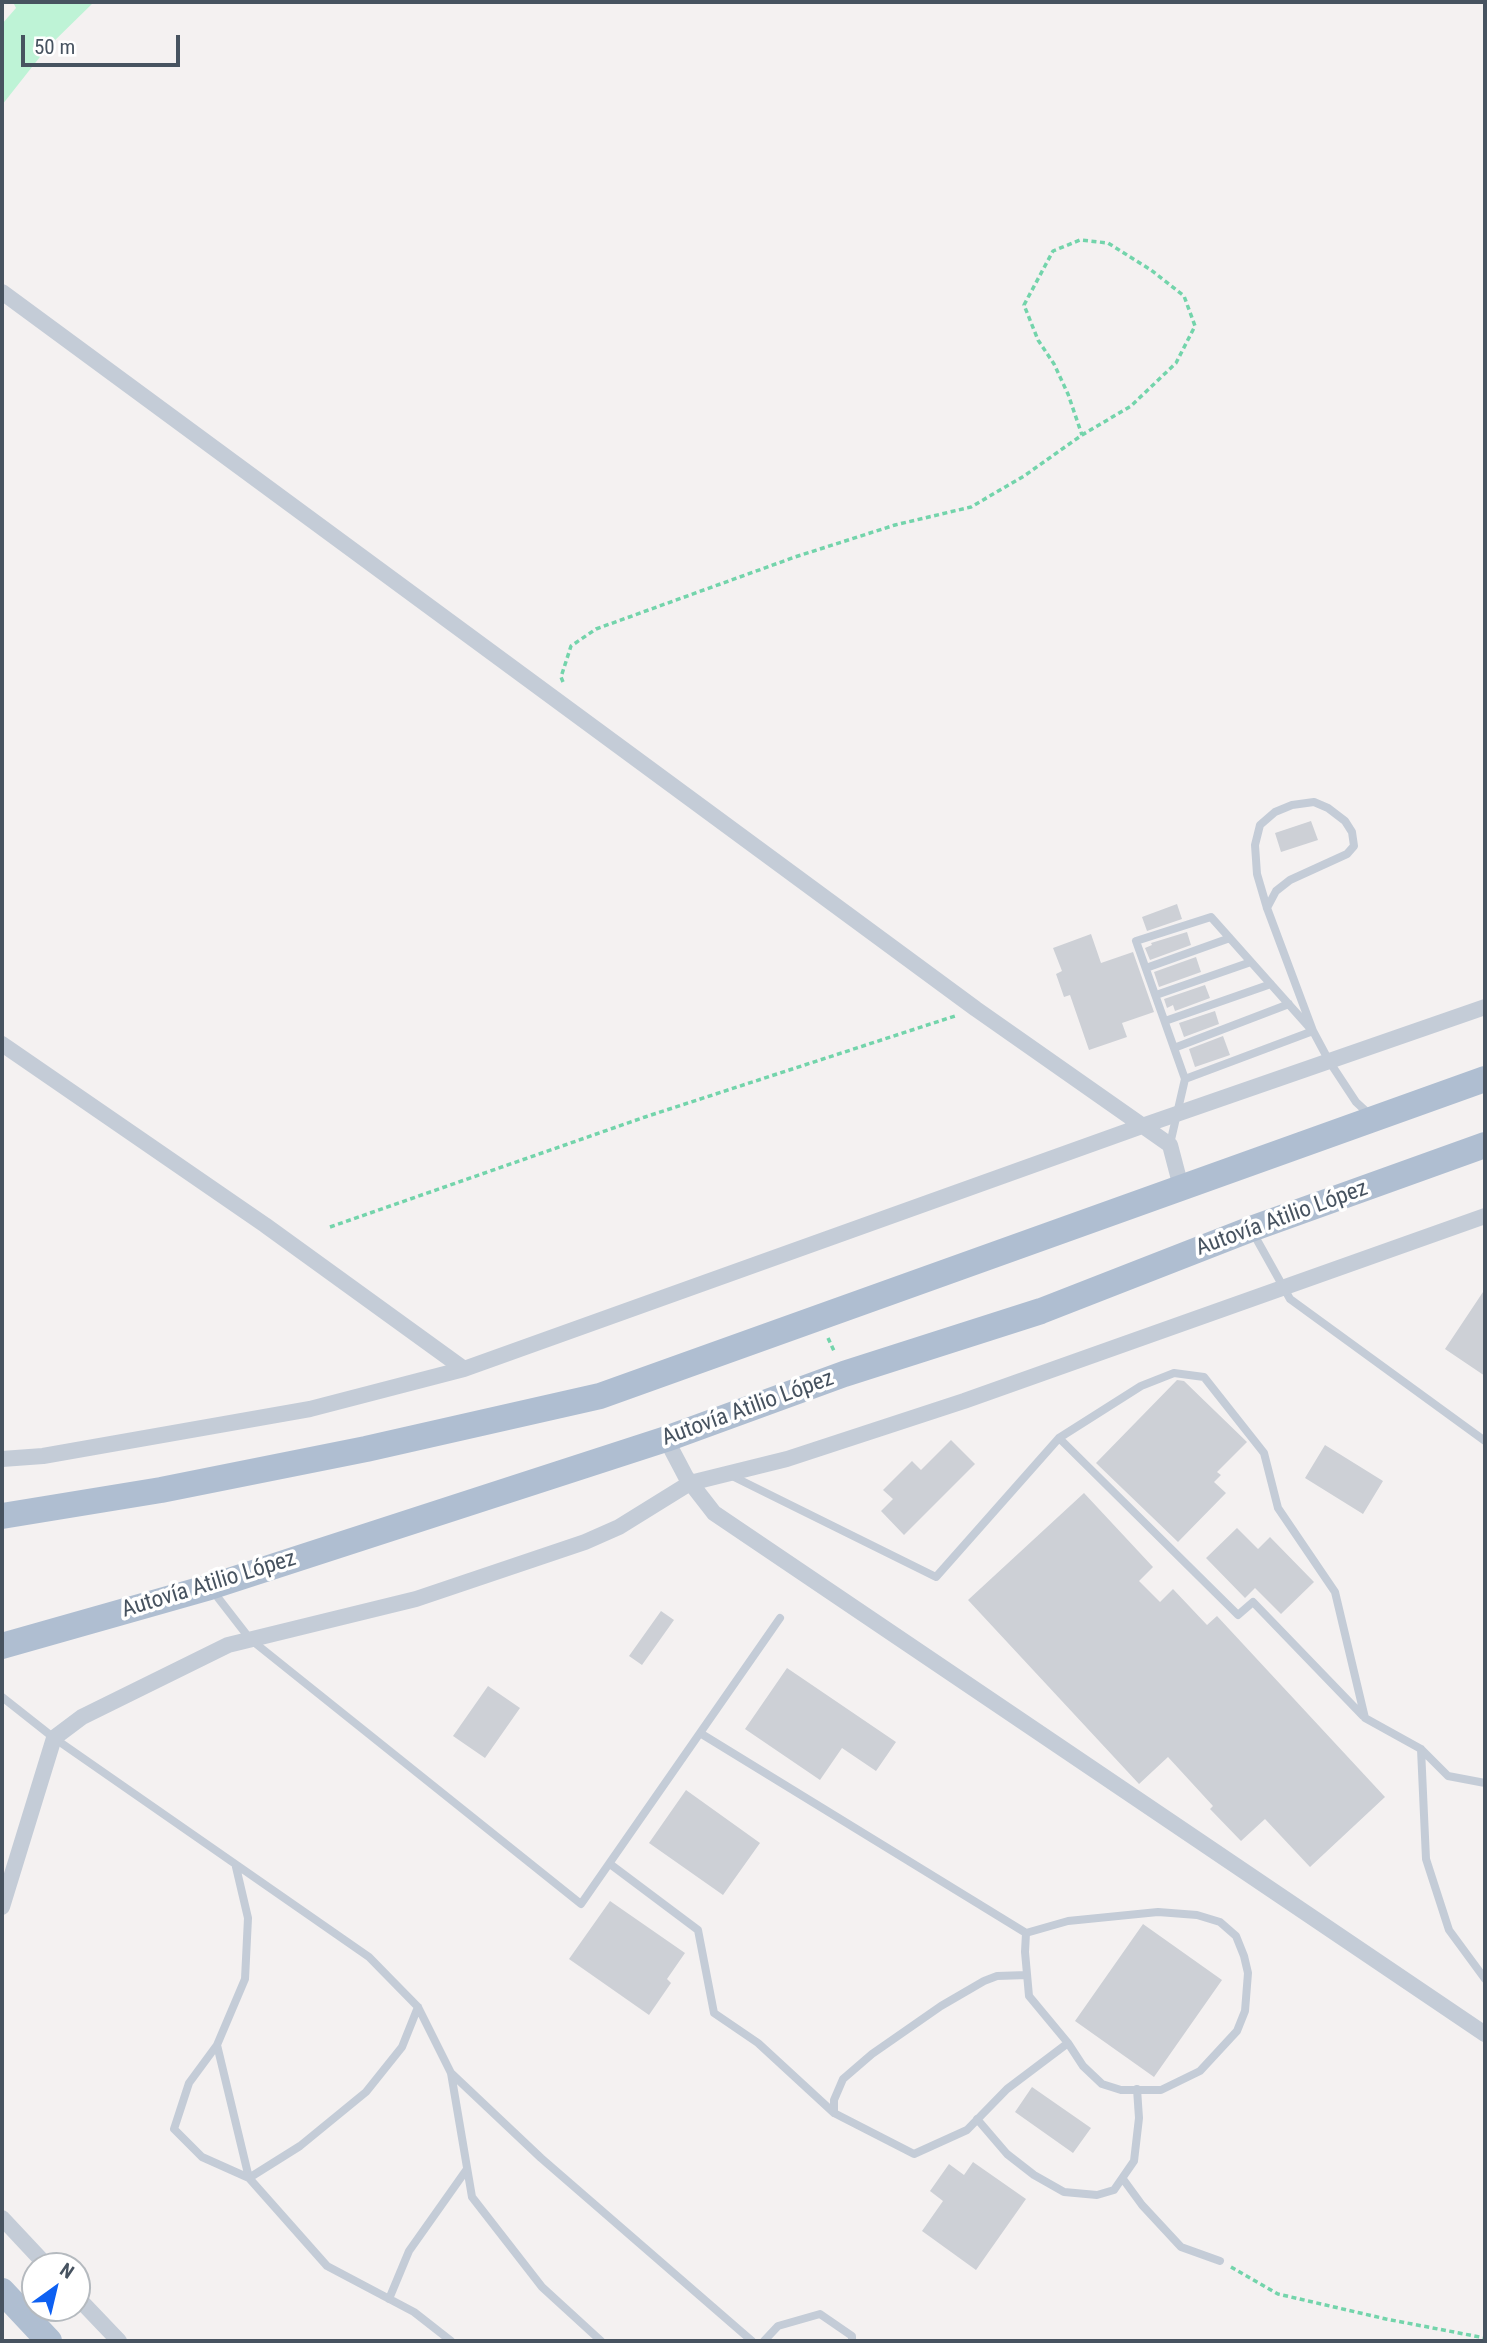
<!DOCTYPE html>
<meta charset="utf-8">
<style>
body{margin:0}
#map{position:relative;width:1487px;height:2343px;overflow:hidden;background:#f4f1f1;font-family:"Roboto Condensed",sans-serif}
canvas{display:block}
.frame{position:absolute;inset:0;border:4px solid #475360;pointer-events:none}
.north{position:absolute;left:21px;top:2252px;width:70px;height:70px;box-sizing:border-box;background:#fff;border:2px solid #b5babf;border-radius:50%;rotate:34deg;font-size:19px;font-weight:700;line-height:28px;text-align:center;color:#475360}
.north::after{content:'';display:block;margin:auto;width:24px;height:32px;background:#0d60f2;clip-path:polygon(50% 0,100% 100%,50% 72%,0 100%)}
.scale{position:absolute;left:21px;top:35px;width:159px;height:32px;box-sizing:border-box;border:4px solid #475360;border-top:0;padding-left:9px;font-size:21px;line-height:24px;white-space:nowrap;color:#475360;-webkit-text-stroke:5px #fff;paint-order:stroke}
</style>
<div id="map">
<canvas width="1487" height="2343"></canvas>
<div class="frame"></div>
<div class="north">N</div>
<div class="scale">50 m</div>
</div>
<script>
const context = document.querySelector('canvas').getContext('2d');
context.lineJoin = 'round';
function fillPath(path, color) { context.fillStyle = color; context.fill(path, 'evenodd'); }
const toPath = rows => new Path2D(rows.map(r => 'M' + r).join(''));
function stroke(path, color, width, dash) { context.strokeStyle = color; context.lineWidth = width; context.lineCap = dash ? 'butt' : 'round'; context.setLineDash(dash || []); context.stroke(path); }
function drawText(font, color, halo, rows, align = 'center') {
  context.font = font + ' "Roboto Condensed",sans-serif'; context.lineWidth = 7; context.setLineDash([]); context.textBaseline = 'middle'; context.strokeStyle = halo; context.fillStyle = color; for (const [text, x, y, turn = 0] of rows) {
    context.save(); context.translate(x, y); context.rotate((+turn || 0) * Math.PI / 180); context.textAlign = isNaN(turn) ? turn : align; if (halo) context.strokeText(text, 0, 0); context.fillText(text, 0, 0); context.restore();
  }
}
fillPath(toPath([
 [13,2,94,2,47,48,2,105,2,24,16,8]
]), '#bef3d6');
fillPath(toPath([
 [1311,821,1318,840,1281,852,1275,833],
 [1177,904,1182,919,1147,931,1142,917],
 [1187,932,1191,945,1150,960,1145,948,1152,945,1151,943],
 [1091,934,1101,963,1133,952,1154,1012,1122,1023,1127,1037,1089,1050,1070,995,1064,997,1056,974,1062,971,1053,948],
 [1196,957,1201,972,1159,987,1154,972],
 [1205,985,1210,998,1175,1011,1173,1005,1167,1008,1164,999],
 [1215,1011,1219,1024,1184,1037,1179,1023],
 [1223,1036,1230,1055,1195,1067,1189,1049],
 [1485,1289,1485,1376,1445,1349],
 [1177,1380,1184,1381,1247,1442,1217,1472,1221,1475,1214,1482,1226,1493,1178,1542,1096,1463],
 [951,1440,975,1464,904,1535,881,1511,893,1499,883,1490,912,1461,921,1470],
 [1325,1445,1383,1481,1363,1514,1305,1478],
 [1084,1493,1153,1567,1139,1581,1160,1602,1173,1589,1207,1625,1217,1616,1385,1797,1310,1867,1265,1819,1241,1841,1210,1809,1213,1806,1168,1757,1139,1784,968,1600],
 [1237,1528,1258,1549,1270,1537,1314,1582,1281,1614,1255,1588,1245,1598,1206,1558],
 [661,1611,674,1620,642,1665,629,1656],
 [787,1668,896,1742,876,1771,842,1748,820,1780,745,1729],
 [488,1686,520,1708,485,1758,453,1736],
 [686,1790,760,1843,723,1895,649,1843],
 [610,1901,685,1953,667,1979,671,1983,649,2015,569,1959],
 [1143,1924,1222,1980,1154,2077,1075,2021],
 [1032,2087,1091,2128,1073,2153,1015,2112],
 [973,2162,1026,2199,976,2270,922,2231,943,2201,930,2191,949,2164,964,2175]
]), '#cdd0d6');
stroke(toPath([
 [563,682,561,677,571,646,596,629,795,557,895,525,971,507,1024,476,1082,435,1131,406,1176,363,1195,326,1184,296,1151,270,1108,243,1080,240,1053,251,1024,305,1038,340,1054,364,1068,394,1082,435],
 [330,1227,645,1117,955,1016],
 [828,1338,835,1353],
 [1231,2267,1278,2294,1386,2319,1485,2338]
]), '#73d4ab', 3.5, [5, 3.5]);
stroke(toPath([
 [1267,908,1276,891,1290,880,1347,854,1354,846,1352,832,1345,821,1328,808,1314,802,1292,805,1275,812,1260,825,1255,845,1257,874,1267,908,1313,1031,1329,1061,1356,1102,1369,1114],
 [1146,968,1230,938],
 [1156,995,1251,962],
 [1165,1021,1271,984],
 [1174,1048,1289,1004],
 [1185,1079,1136,941,1211,917,1309,1027],
 [1170,1144,1185,1079,1313,1031],
 [1252,1231,1290,1299,1485,1441],
 [1059,1438,1238,1615,1253,1602,1363,1716],
 [730,1475,936,1577,1059,1438,1141,1386,1174,1373,1204,1377,1264,1453,1278,1508,1335,1592,1365,1718,1421,1749,1448,1776,1485,1783],
 [212,1590,250,1639,581,1904,780,1618],
 [2,1697,54,1738,369,1957,418,2007,451,2073,472,2197,542,2287,601,2341],
 [700,1733,1026,1933,1068,1921,1158,1912,1197,1915,1220,1922,1236,1936,1244,1956,1248,1973,1245,2011,1237,2031,1200,2071,1161,2090,1121,2090,1102,2084,1083,2066,1068,2043,1029,1996,1025,1952,1026,1933],
 [1421,1749,1426,1859,1449,1930,1485,1979],
 [610,1864,698,1930,714,2013,758,2043,834,2113],
 [236,1867,248,1918,245,1979,217,2045,249,2178,327,2266,414,2312,451,2341],
 [1027,1975,997,1976,984,1981,941,2006,872,2054,843,2079,834,2100,834,2113,914,2154,967,2130,1007,2089,1068,2043],
 [217,2045,189,2083,174,2129,202,2157,249,2178,300,2146,366,2092,402,2047,418,2007],
 [451,2073,541,2158,752,2341],
 [977,2119,1007,2154,1034,2175,1064,2192,1097,2195,1114,2190,1134,2161,1139,2118,1137,2089],
 [1123,2179,1142,2205,1181,2247,1220,2261],
 [389,2299,409,2251,467,2169],
 [764,2341,778,2326,820,2314,852,2336,852,2341]
]), '#c4ccd7', 8);
stroke(toPath([
 [2,292,976,1009,1170,1145,1181,1187],
 [2,1044,265,1225,464,1369],
 [666,1439,686,1477,714,1513,1485,2034],
 [2,1459,43,1456,310,1409,464,1369,1142,1126,1485,1007],
 [2,1907,54,1738,82,1717,228,1645,416,1599,585,1542,619,1527,690,1483,787,1459,964,1401,1485,1216],
 [2,2218,47,2266],
 [77,2297,119,2341]
]), '#c4ccd7', 16);
stroke(toPath([
 [2,1516,161,1490,366,1449,600,1396,1485,1079],
 [2,1646,210,1587,666,1439,844,1374,1041,1311,1251,1229,1485,1145],
 [2,2291,49,2341]
]), '#afbed1', 26);
drawText('23px', '#475360', '#fff', [
 ["Autovía Atilio López",1282,1219,-20],
 ["Autovía Atilio López",748,1409,-20],
 ["Autovía Atilio López",209,1585,-17]
]);
</script>
